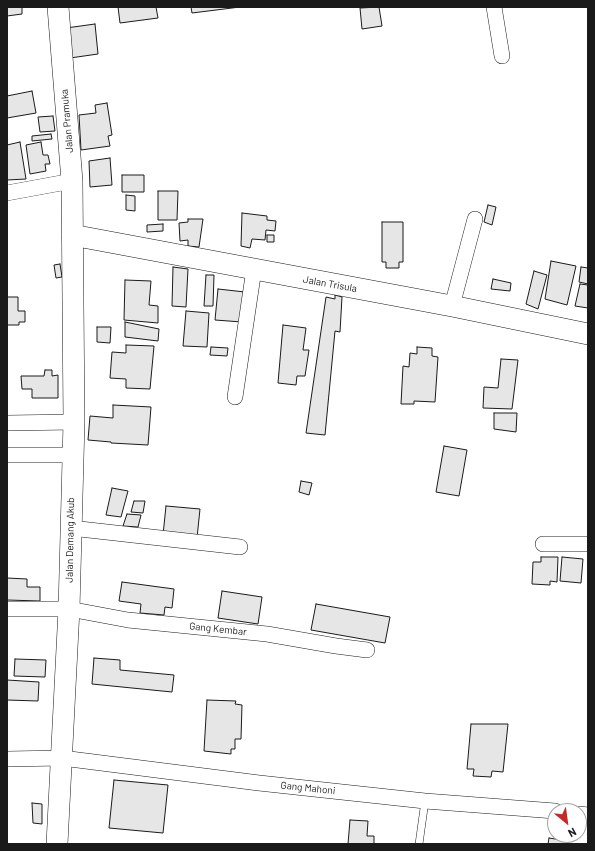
<!DOCTYPE html>
<style>
body{margin:0}
#map{position:relative;width:595px;height:851px;overflow:hidden;background:#fff;font-family:Barlow,sans-serif}
canvas{display:block}
.frame{position:absolute;inset:0;border:8px solid #1a1a1a;pointer-events:none}
.north{position:absolute;left:547px;top:803px;width:40px;height:40px;box-sizing:border-box;background:#fff;border:1px solid #a3a3a3;border-radius:50%;rotate:151deg;font-size:11px;font-weight:700;line-height:16px;text-align:center;color:#1a1a1a}
.north::after{content:'';display:block;margin:auto;width:14px;height:18px;background:#c62828;clip-path:polygon(50% 0,100% 100%,50% 72%,0 100%)}
</style>
<div id="map">
<canvas width="595" height="851"></canvas>
<div class="frame"></div>
<div class="north">N</div>
</div>
<script>
const context = document.querySelector('canvas').getContext('2d');
context.lineJoin = 'round';
function fillPath(path, color) { context.fillStyle = color; context.fill(path, 'evenodd'); }
const toPath = rows => new Path2D(rows.map(r => 'M' + r).join(''));
function stroke(path, color, width, dash) { context.strokeStyle = color; context.lineWidth = width; context.lineCap = dash ? 'butt' : 'round'; context.setLineDash(dash || []); context.stroke(path); }
function drawText(font, color, halo, rows, align = 'center') {
  context.font = font + ' Barlow,sans-serif'; context.lineWidth = 3; context.setLineDash([]); context.textBaseline = 'middle'; context.strokeStyle = halo; context.fillStyle = color; for (const [text, x, y, turn = 0] of rows) {
    context.save(); context.translate(x, y); context.rotate((+turn || 0) * Math.PI / 180); context.textAlign = isNaN(turn) ? turn : align; if (halo) context.strokeText(text, 0, 0); context.fillText(text, 0, 0); context.restore();
  }
}
const building = toPath([
 [7,7,22,7,22,14,7,16,7,7],
 [113,7,156,7,158,18,120,23,118,7,113,7],
 [191,7,240,7,192,13,191,7],
 [379,7,382,26,362,29,360,8,379,7],
 [95,24,98,54,70,58,66,28,95,24],
 [32,91,36,113,7,118,7,96,32,91],
 [107,103,112,135,108,136,110,146,81,150,79,115,96,113,95,105,107,103],
 [53,116,55,131,40,132,38,117,53,116],
 [51,134,52,139,32,141,32,136,51,134],
 [20,142,26,179,7,180,7,145,20,142],
 [41,142,43,155,48,155,50,164,45,164,46,171,30,174,26,145,41,142],
 [110,158,112,185,90,187,89,161,110,158],
 [122,175,144,175,144,192,122,192,122,175],
 [158,191,178,191,177,220,158,220,158,191],
 [126,195,135,196,135,211,126,210,126,195],
 [488,205,496,207,492,225,484,222,488,205],
 [242,213,267,216,267,220,276,221,275,231,266,230,265,240,252,239,250,248,241,246,242,213],
 [188,219,203,219,199,247,188,246,188,240,180,241,179,223,188,222,188,219],
 [382,222,403,222,403,262,399,262,399,268,386,268,386,262,382,262,382,222],
 [163,224,163,231,147,232,147,225,163,224],
 [267,235,274,235,274,242,267,242,267,235],
 [551,261,576,266,567,305,545,299,551,261],
 [60,264,62,277,56,278,54,265,60,264],
 [173,267,188,269,186,307,172,306,173,267],
 [581,267,588,268,588,284,579,282,581,267],
 [534,271,547,275,538,309,526,304,534,271],
 [206,275,214,275,213,306,204,306,206,275],
 [493,279,511,283,510,291,491,289,493,279],
 [125,280,151,281,149,305,158,306,158,323,124,320,125,280],
 [580,284,588,285,588,308,575,306,580,284],
 [218,289,245,292,242,322,215,320,218,289],
 [335,295,342,297,340,332,335,331,325,435,306,433,326,297,335,299,335,295],
 [7,297,18,297,18,311,25,311,25,322,19,322,19,325,7,325,7,297],
 [186,311,209,313,207,347,183,346,186,311],
 [125,322,159,329,158,341,125,337,125,322],
 [283,325,306,328,303,350,309,350,305,376,297,376,296,385,278,383,283,325],
 [97,327,111,327,110,343,97,342,97,327],
 [126,345,154,346,150,389,126,388,126,379,110,378,112,352,126,353,126,345],
 [211,347,228,348,227,356,210,355,211,347],
 [417,347,432,348,432,356,438,357,435,402,414,401,414,404,401,404,403,366,409,367,410,353,417,354,417,347],
 [501,359,518,360,512,409,483,408,484,387,498,388,501,359],
 [45,370,52,370,52,376,58,375,58,398,32,398,32,389,22,389,21,376,44,376,45,370],
 [113,405,151,407,148,445,111,443,111,442,88,440,90,416,113,418,113,405],
 [494,413,517,413,516,432,494,429,494,413],
 [444,446,467,450,459,496,436,492,444,446],
 [301,481,312,483,309,495,299,492,301,481],
 [112,488,128,491,121,517,106,515,112,488],
 [134,501,145,501,143,513,131,512,134,501],
 [166,506,200,509,197,538,163,535,166,506],
 [127,514,141,515,138,527,123,526,127,514],
 [541,557,558,557,557,582,550,581,550,585,532,584,533,562,541,562,541,557],
 [562,557,583,559,581,583,560,581,562,557],
 [7,578,27,579,27,587,40,587,40,601,7,600,7,578],
 [122,582,174,589,172,608,165,607,164,615,140,613,141,604,119,601,122,582],
 [222,591,262,597,258,624,218,618,222,591],
 [316,604,390,617,385,643,311,630,316,604],
 [94,658,120,660,120,670,174,675,172,692,92,684,94,658],
 [15,659,46,660,45,677,14,676,15,659],
 [7,680,39,682,38,701,7,700,7,680],
 [207,700,236,701,235,704,242,705,241,739,235,739,235,749,231,749,231,754,204,751,207,700],
 [471,724,508,724,503,772,492,771,491,777,473,776,474,769,467,769,471,724],
 [114,780,168,785,163,833,109,828,114,780],
 [32,803,42,804,42,824,33,823,32,803],
 [350,820,368,821,367,836,374,836,374,844,348,844,350,820],
 [549,838,568,841,568,844,548,844,549,838]
]);
fillPath(building, '#e6e6e6');
stroke(building, '#1a1a1a', 1);
const lane = toPath([
 [419,844,425,801]
]);
const street = toPath([
 [494,7,502,56],
 [7,193,72,181],
 [452,306,475,219],
 [235,397,254,269],
 [7,423,74,422],
 [7,455,72,455],
 [71,528,240,547],
 [543,544,588,544],
 [7,609,69,609,128,620,267,634,336,646,367,650],
 [7,759,62,758,259,783,425,801,555,811],
 [579,814,588,815]
]);
const secondary = toPath([
 [72,235,452,306,588,334],
 [57,844,69,609,74,422,72,181,58,7]
]);
stroke(lane, '#1a1a1a', 8);
stroke(street, '#1a1a1a', 16);
stroke(secondary, '#1a1a1a', 22);
stroke(lane, '#fff', 7);
stroke(street, '#fff', 15);
stroke(secondary, '#fff', 21);
drawText('10px', '#1a1a1a', '#fff', [
 ["Jalan Pramuka",67,121,-95],
 ["Jalan Trisula",330,284,10],
 ["Jalan Demang Akub",70,540,-89],
 ["Gang Kembar",218,629,6],
 ["Gang Mahoni",308,788,6]
]);
</script>
